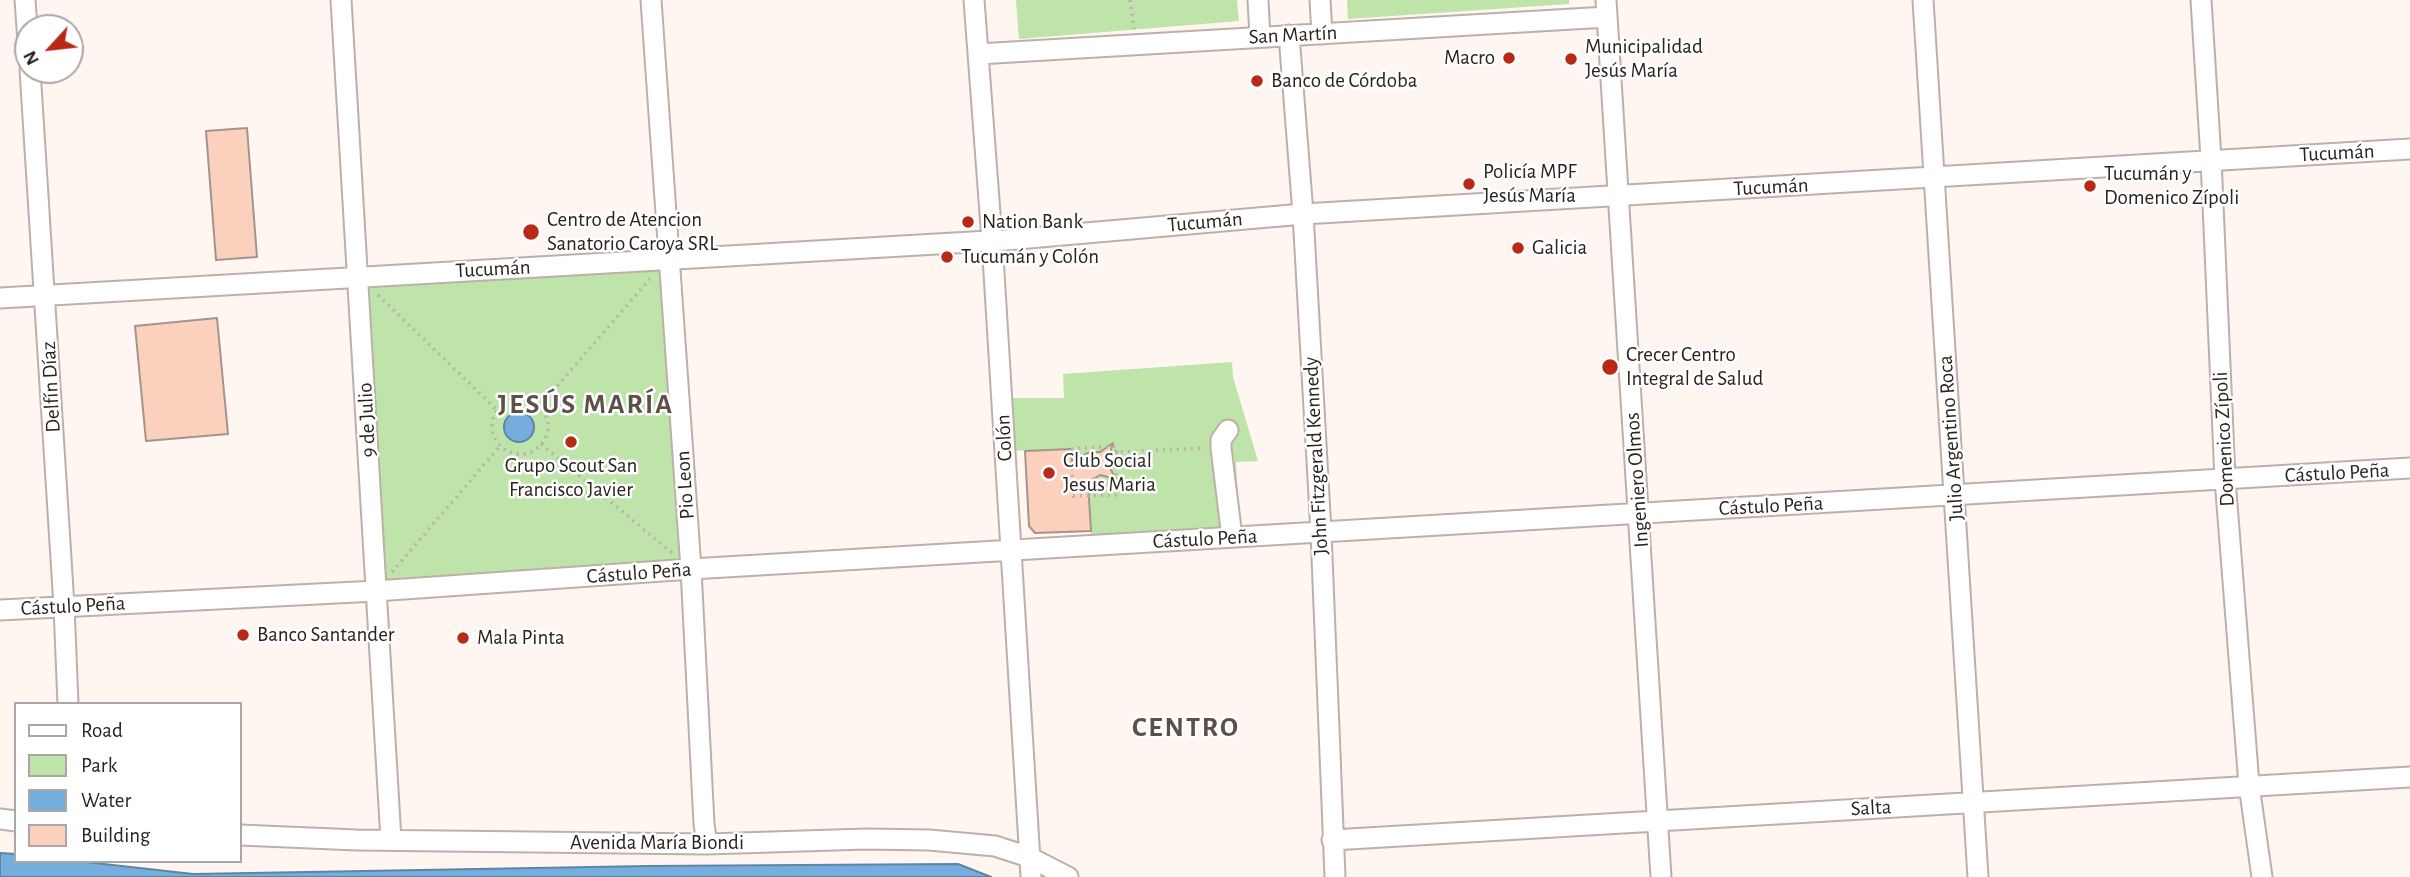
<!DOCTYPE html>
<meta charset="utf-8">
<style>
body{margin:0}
#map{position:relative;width:2410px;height:877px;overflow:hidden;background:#fff5f1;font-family:"Alegreya Sans",sans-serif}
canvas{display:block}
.legend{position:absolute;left:14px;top:702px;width:228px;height:161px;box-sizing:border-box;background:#fff;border:2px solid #aaa7a6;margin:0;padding:9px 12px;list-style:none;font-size:21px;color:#2a2421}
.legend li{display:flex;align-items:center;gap:14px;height:35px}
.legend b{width:35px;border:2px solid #aaa7a6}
.north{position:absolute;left:14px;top:14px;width:70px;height:70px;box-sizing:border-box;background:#fff;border:2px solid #aaa7a6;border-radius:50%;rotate:243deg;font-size:19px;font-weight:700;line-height:28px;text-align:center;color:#2a2421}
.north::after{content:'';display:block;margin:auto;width:24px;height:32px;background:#b72a15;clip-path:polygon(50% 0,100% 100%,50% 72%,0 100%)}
</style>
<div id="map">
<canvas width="2410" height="877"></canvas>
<ul class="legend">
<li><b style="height:9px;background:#fff"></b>Road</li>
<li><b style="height:19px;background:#bee4aa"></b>Park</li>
<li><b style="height:19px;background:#75aedd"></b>Water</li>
<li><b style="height:19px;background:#fbd1bd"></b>Building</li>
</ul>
<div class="north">N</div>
</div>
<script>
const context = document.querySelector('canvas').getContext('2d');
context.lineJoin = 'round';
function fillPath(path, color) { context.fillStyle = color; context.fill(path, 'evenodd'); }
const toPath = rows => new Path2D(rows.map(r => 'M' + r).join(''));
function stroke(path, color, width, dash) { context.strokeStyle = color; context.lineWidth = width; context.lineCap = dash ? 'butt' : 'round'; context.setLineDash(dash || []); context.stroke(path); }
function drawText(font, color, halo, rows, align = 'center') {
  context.font = font + ' "Alegreya Sans",sans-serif'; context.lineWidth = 5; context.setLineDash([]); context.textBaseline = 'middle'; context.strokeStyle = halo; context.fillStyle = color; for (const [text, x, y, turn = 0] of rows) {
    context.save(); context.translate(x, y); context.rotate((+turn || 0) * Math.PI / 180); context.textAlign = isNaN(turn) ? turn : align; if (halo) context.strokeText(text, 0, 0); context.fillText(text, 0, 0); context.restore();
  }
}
fillPath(toPath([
 [1016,0,1237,0,1239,21,1019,39],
 [1347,0,1569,0,1569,4,1348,19],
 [668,259,691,569,376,591,359,277],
 [1232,362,1233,377,1258,461,1236,462,1240,537,1090,546,1091,531,1074,499,1071,449,1005,451,1002,398,1064,398,1063,374]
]), '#bee4aa');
const water = toPath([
 '504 427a15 15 0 1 1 30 0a15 15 0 1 1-30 0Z',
 [0,853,16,854,16,861,77,861,193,874,648,866,958,864,991,877,0,877,0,853]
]);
fillPath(water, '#75aedd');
stroke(water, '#5e85a5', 2);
const building = toPath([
 [247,128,257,257,216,260,206,131,247,128],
 [217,318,228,434,146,441,135,326,217,318],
 [1113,443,1107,463,1116,479,1100,475,1088,482,1091,531,1035,533,1029,526,1025,451,1071,449,1072,461,1090,452,1100,452,1113,443]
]);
fillPath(building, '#fbd1bd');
stroke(building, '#a3948d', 2);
const minor = toPath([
 [25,0,28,42],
 [341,0,391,840],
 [651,0,691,569,704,824,707,844],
 [974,0,992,240,1031,877],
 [1258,0,1260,37],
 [1320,0,1322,34],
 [1606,0,1661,877],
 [1923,0,1978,877],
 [2201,0,2211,159,2225,479,2249,785,2262,877],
 [1289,35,1303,214,1321,532,1335,877],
 [978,54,1607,17],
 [30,70,64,606,68,704],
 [0,298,1006,240,1303,214,2410,149],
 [1228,430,1221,440,1221,448,1232,537],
 [0,610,376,591,691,569,2410,468],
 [0,819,16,821],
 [240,835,357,840,707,844,866,839,929,840,995,846,1029,857,1068,877],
 [1332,840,2410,777]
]);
stroke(minor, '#bfafa9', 23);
stroke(toPath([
 [1130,0,1134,29],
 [378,295,497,410],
 '492 426a28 28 0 1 1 56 0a28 28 0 1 1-56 0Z',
 [539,407,650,279],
 [541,444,672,553],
 [1116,452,1116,446,1071,449,1073,496,1116,495,1116,452,1205,448],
 [392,572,500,446]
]), '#bab1ae', 3.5, [2, 5]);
stroke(minor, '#fff', 19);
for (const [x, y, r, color] of [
 [1509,58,7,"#b72a15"],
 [1571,59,7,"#b72a15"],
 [1257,81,7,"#b72a15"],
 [1469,184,7,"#b72a15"],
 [2090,186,7,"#b72a15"],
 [968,222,7,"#b72a15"],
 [531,232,9,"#b72a15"],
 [1518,248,7,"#b72a15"],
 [947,257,7,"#b72a15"],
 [1610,367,9,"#b72a15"],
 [571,442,7,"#b72a15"],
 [1049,473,7,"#b72a15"],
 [243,635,7,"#b72a15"],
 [463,638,7,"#b72a15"]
]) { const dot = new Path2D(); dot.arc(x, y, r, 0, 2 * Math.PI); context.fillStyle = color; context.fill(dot); stroke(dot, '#fff', 2.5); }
drawText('21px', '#2a2421', '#fff', [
 ["San Martín",1293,35,-3],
 ["Tucumán",2337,153,-3],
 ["Tucumán",1771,187,-3],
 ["Tucumán",1205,222,-5],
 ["Tucumán",493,269,-3],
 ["Delfín Díaz",51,387,-93],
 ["9 de Julio",367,420,-93],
 ["Colón",1004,438,-93],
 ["Julio Argentino Roca",1951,438,-94],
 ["Domenico Zípoli",2224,439,-93],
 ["John Fitzgerald Kennedy",1316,456,-93],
 ["Cástulo Peña",2337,473,-3],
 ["Ingeniero Olmos",1637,480,-94],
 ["Pio Leon",685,485,-94],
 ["Cástulo Peña",1771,506,-3],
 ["Cástulo Peña",1205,539,-3],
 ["Cástulo Peña",639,573,-4],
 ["Cástulo Peña",73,606,-3],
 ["Salta",1871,808,-3],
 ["Avenida María Biondi",657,843]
]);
drawText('21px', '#2a2421', '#fff', [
 ["Municipalidad",1585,47],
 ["Jesús María",1585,71],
 ["Macro",1495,58,"right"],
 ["Banco de Córdoba",1271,81],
 ["Policía MPF",1483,172],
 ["Jesús María",1483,196],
 ["Tucumán y",2104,174],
 ["Domenico Zípoli",2104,198],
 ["Centro de Atencion",547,220],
 ["Sanatorio Caroya SRL",547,244],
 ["Nation Bank",982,222],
 ["Galicia",1532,248],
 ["Tucumán y Colón",961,257],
 ["Crecer Centro",1626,355],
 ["Integral de Salud",1626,379],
 ["Club Social",1063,461],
 ["Jesus Maria",1063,485],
 ["Grupo Scout San",571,466,"center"],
 ["Francisco Javier",571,490,"center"],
 ["Banco Santander",257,635],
 ["Mala Pinta",477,638]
], 'left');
context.letterSpacing = '2px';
drawText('bold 28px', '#5d4f4a', '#fff', [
 ["JESÚS MARÍA",586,405],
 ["CENTRO",1186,728]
]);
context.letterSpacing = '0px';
</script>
